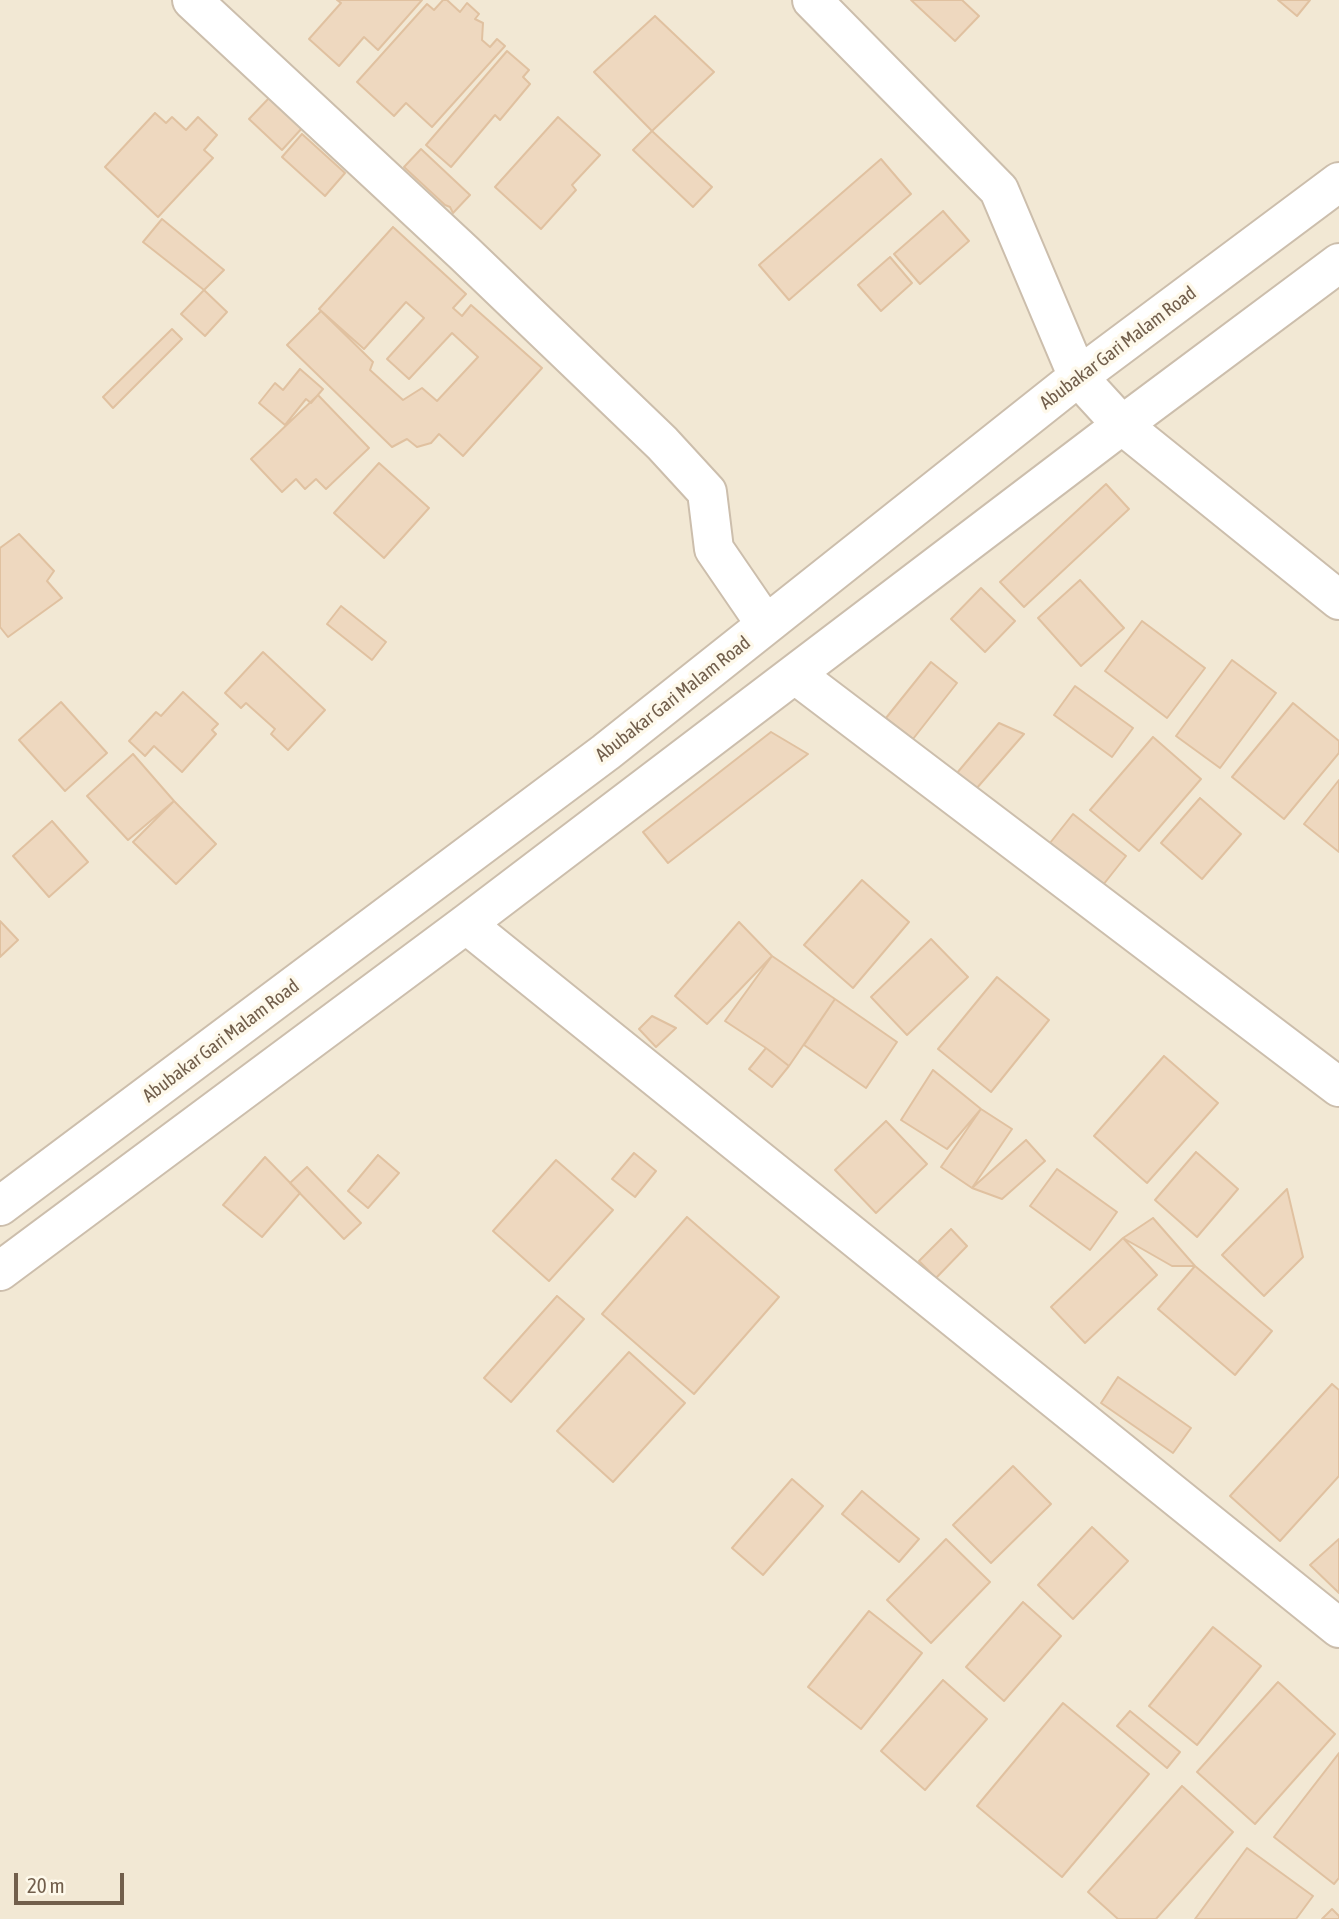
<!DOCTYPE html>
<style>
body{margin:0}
#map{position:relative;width:1339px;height:1919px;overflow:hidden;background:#fbf5e5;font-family:"Asap Condensed",sans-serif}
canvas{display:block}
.scale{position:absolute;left:14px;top:1873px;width:110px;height:32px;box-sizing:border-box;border:4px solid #725f4c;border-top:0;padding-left:9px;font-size:21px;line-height:24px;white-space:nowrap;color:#725f4c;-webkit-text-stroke:5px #fef9eb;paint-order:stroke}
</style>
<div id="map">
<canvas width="1339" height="1919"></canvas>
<div class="scale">20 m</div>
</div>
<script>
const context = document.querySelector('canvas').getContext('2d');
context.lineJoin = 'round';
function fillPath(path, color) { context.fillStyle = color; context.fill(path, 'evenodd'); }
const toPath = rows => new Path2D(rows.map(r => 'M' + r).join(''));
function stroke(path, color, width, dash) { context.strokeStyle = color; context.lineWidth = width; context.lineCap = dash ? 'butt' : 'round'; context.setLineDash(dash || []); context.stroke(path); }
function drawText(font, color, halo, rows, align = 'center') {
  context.font = font + ' "Asap Condensed",sans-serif'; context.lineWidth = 7; context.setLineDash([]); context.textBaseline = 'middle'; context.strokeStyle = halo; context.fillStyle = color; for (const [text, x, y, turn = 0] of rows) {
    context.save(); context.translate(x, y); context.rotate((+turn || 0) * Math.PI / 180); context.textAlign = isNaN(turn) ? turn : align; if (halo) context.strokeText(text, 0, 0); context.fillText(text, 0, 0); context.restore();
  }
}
fillPath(toPath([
 [0,0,1339,0,1339,1919,0,1919]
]), '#f2e8d4');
const building = toPath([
 [337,0,422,0,378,50,364,37,339,66,309,39,341,3,337,0],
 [443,0,447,0,460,12,467,3,479,14,475,19,483,23,482,40,490,47,497,39,505,46,432,127,406,103,394,116,357,82,427,4,434,10,443,0],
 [911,0,962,0,979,16,955,41,911,0],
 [1278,0,1310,0,1297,16,1278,0],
 [655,16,714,72,652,131,594,72,655,16],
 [507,51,529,70,523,77,530,84,500,120,495,115,451,167,426,145,507,51],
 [270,97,303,127,282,150,249,119,270,97],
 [155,113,166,123,172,117,186,130,198,117,217,135,204,150,213,158,158,217,105,167,155,113],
 [558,117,600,155,572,185,576,190,541,229,495,187,558,117],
 [652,131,712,187,693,207,633,150,652,131],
 [302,134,345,173,325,196,282,157,302,134],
 [421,149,470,195,453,213,450,207,445,205,404,167,421,149],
 [881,159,911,194,789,300,759,265,881,159],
 [943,211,969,241,920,284,894,254,943,211],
 [162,219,224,270,204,290,143,242,162,219],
 [393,227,466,294,453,308,462,316,471,305,542,368,463,456,439,434,431,443,417,447,407,439,392,447,287,345,321,311,373,362,370,370,403,400,422,388,437,401,478,357,452,333,409,379,387,359,424,318,406,302,364,349,319,309,393,227],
 [890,257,912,283,881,311,858,285,890,257],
 [204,290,227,312,205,336,181,314,204,290],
 [172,329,182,339,113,408,103,397,172,329],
 [300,369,323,389,311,403,306,399,285,425,259,403,275,383,283,390,300,369],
 [318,395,369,448,326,489,316,479,305,489,296,479,282,492,251,459,318,395],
 [379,463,429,508,384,558,334,513,379,463],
 [1106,484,1129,509,1024,607,1000,582,1106,484],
 [19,534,54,571,47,581,62,598,8,637,0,627,0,548,19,534],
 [1080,580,1124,628,1081,666,1038,618,1080,580],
 [981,588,1015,621,985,652,951,619,981,588],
 [341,606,386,642,372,660,327,624,341,606],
 [1142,621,1205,668,1167,718,1105,671,1142,621],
 [263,652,325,710,288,750,271,734,275,729,246,703,241,708,225,693,263,652],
 [1232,660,1276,693,1220,768,1176,736,1232,660],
 [931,662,957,683,913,739,886,718,931,662],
 [1075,686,1133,728,1112,757,1054,715,1075,686],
 [183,692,218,724,212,730,216,734,182,772,154,746,145,756,129,741,156,712,161,716,183,692],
 [61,702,107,753,65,791,19,740,61,702],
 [1293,703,1339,741,1339,753,1284,819,1232,777,1293,703],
 [999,723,1024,734,976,789,957,773,999,723],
 [771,732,808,754,668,863,643,832,771,732],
 [1153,737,1201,779,1139,851,1090,810,1153,737],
 [133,754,174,801,128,840,87,796,133,754],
 [1339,780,1339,852,1304,824,1339,780],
 [1200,798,1241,834,1202,879,1161,843,1200,798],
 [174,801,216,844,176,884,133,842,174,801],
 [1073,814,1126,856,1103,885,1050,843,1073,814],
 [52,821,88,862,49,897,13,856,52,821],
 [862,880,909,922,853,988,804,945,862,880],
 [0,921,18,940,0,957,0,921],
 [739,922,772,956,707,1024,675,996,739,922],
 [931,939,968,977,907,1035,871,997,931,939],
 [772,956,835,999,789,1066,766,1048,725,1021,772,956],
 [997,977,1049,1020,991,1092,938,1049,997,977],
 [835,999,897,1042,866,1088,804,1045,835,999],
 [652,1016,676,1028,656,1047,639,1029,652,1016],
 [766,1048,789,1066,772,1087,749,1069,766,1048],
 [1164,1056,1218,1103,1147,1183,1094,1136,1164,1056],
 [933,1070,981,1109,947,1149,901,1120,933,1070],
 [981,1109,1012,1129,972,1188,941,1167,981,1109],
 [886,1121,927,1164,876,1213,835,1170,886,1121],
 [1026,1140,1045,1161,1002,1199,972,1188,1026,1140],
 [1196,1152,1238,1189,1197,1237,1155,1200,1196,1152],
 [634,1153,656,1171,635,1197,612,1179,634,1153],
 [378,1155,399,1173,368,1208,348,1191,378,1155],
 [265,1157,300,1193,262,1237,223,1205,265,1157],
 [556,1160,613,1210,549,1281,493,1231,556,1160],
 [307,1167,361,1223,344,1239,290,1183,307,1167],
 [1057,1169,1117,1212,1090,1250,1030,1206,1057,1169],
 [1287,1189,1303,1257,1264,1296,1222,1255,1287,1189],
 [687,1217,779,1297,694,1394,602,1314,687,1217],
 [1153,1218,1195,1266,1172,1266,1123,1238,1153,1218],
 [951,1229,967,1246,936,1278,919,1261,951,1229],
 [1123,1238,1157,1275,1085,1343,1051,1307,1123,1238],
 [1195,1266,1272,1331,1235,1375,1158,1309,1195,1266],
 [557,1296,584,1319,511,1402,484,1378,557,1296],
 [629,1352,685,1403,613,1482,557,1431,629,1352],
 [1118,1377,1191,1428,1173,1453,1101,1403,1118,1377],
 [1332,1384,1339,1390,1339,1476,1280,1541,1230,1496,1332,1384],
 [1013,1466,1051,1504,991,1563,953,1525,1013,1466],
 [792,1479,823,1506,763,1575,732,1548,792,1479],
 [862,1491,919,1539,899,1562,842,1514,862,1491],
 [1092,1527,1128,1561,1073,1619,1038,1585,1092,1527],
 [946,1539,990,1582,931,1643,887,1600,946,1539],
 [1339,1539,1339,1593,1310,1565,1339,1539],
 [1023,1602,1061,1636,1004,1701,966,1667,1023,1602],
 [869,1611,922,1653,861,1729,808,1687,869,1611],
 [1213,1627,1261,1666,1197,1745,1149,1706,1213,1627],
 [943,1680,987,1719,925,1790,881,1751,943,1680],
 [1278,1682,1335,1734,1255,1824,1197,1772,1278,1682],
 [1063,1703,1149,1774,1062,1877,977,1806,1063,1703],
 [1130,1711,1180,1752,1167,1768,1117,1726,1130,1711],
 [1339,1753,1339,1878,1334,1884,1274,1837,1339,1753],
 [1182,1786,1233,1832,1156,1919,1118,1919,1088,1892,1182,1786],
 [1247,1848,1313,1896,1296,1919,1195,1919,1247,1848],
 [1332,1909,1339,1916,1339,1919,1322,1919,1332,1909]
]);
fillPath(building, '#eed8bf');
stroke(building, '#e0c1a0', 2);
const minor = toPath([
 [192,0,464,253,662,443,707,492,714,549,766,625],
 [812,0,999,190,1078,377,1122,425,1339,600],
 [796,675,1339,1087],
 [466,924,1339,1628],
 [0,1206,606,752,1078,377,1339,182],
 [0,1271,466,924,1122,425,1339,263]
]);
stroke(minor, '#ccbeac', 42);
stroke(minor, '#fff', 38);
drawText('19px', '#725f4c', '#fef9eb', [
 ["Abubakar Gari Malam Road",1118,348,-37],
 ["Abubakar Gari Malam Road",673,699,-38],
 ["Abubakar Gari Malam Road",221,1041,-37]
]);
</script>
